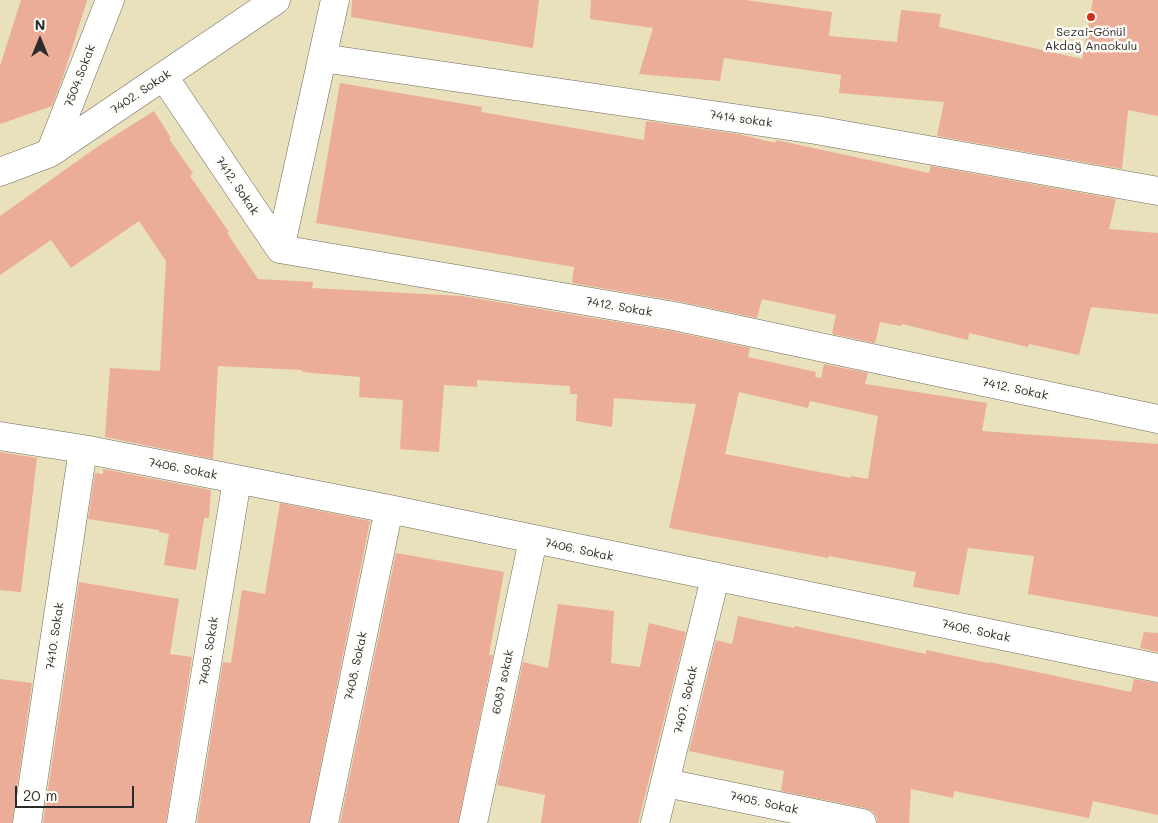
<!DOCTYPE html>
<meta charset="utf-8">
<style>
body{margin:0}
#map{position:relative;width:1158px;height:823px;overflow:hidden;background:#e9e0bc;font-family:Mali,sans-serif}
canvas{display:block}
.north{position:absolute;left:15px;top:15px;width:50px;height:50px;-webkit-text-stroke:4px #fdfcf7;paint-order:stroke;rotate:0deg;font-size:14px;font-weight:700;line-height:20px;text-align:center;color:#2b2b2b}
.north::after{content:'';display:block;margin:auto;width:18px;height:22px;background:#2b2b2b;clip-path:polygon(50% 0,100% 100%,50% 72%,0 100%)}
.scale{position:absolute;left:15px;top:786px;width:119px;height:22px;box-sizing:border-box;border:2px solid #2b2b2b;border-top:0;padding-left:6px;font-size:15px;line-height:18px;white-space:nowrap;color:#2b2b2b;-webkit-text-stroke:4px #fdfcf7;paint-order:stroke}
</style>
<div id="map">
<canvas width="1158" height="823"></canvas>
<div class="north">N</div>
<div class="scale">20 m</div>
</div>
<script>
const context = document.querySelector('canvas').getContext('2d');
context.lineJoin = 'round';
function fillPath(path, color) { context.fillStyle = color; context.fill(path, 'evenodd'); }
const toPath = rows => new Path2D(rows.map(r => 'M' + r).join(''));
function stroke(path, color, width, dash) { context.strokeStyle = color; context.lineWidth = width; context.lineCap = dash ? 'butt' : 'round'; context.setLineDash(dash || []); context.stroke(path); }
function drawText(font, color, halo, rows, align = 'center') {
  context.font = font + ' Mali,sans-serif'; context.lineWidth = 5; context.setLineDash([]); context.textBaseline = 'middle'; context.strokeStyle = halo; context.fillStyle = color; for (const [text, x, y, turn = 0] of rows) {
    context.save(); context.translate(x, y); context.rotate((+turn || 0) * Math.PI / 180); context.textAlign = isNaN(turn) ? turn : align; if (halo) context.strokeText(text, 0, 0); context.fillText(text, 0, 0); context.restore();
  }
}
fillPath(toPath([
 [21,0,87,0,63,77,52,106,0,124,0,66],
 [352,0,539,0,533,48,351,17],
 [591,0,745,0,832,12,829,36,897,42,901,10,941,14,939,27,1082,59,1093,0,1158,0,1158,116,1128,110,1122,169,937,136,944,102,839,93,841,75,724,58,720,81,639,74,653,28,590,19],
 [340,83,482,107,481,112,644,140,646,121,738,134,775,143,776,140,929,173,931,166,1116,199,1109,229,1158,233,1158,314,1091,307,1079,355,1029,344,1028,347,969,333,968,340,902,324,901,326,880,322,875,343,832,334,836,315,762,299,757,318,677,301,572,283,574,267,316,223],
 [154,111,171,138,169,139,193,173,190,176,229,232,227,233,258,279,313,282,312,288,461,296,671,331,750,348,748,357,816,372,815,377,821,378,824,364,868,373,865,384,987,403,982,431,1158,444,1158,617,1028,594,1034,556,968,548,959,595,913,587,916,572,829,556,828,558,669,528,696,404,614,398,612,427,576,421,577,394,570,394,570,386,477,380,477,387,444,385,439,452,400,449,403,400,359,397,360,377,302,372,302,370,218,366,213,459,105,437,110,368,160,371,166,261,139,221,71,268,51,240,0,275,0,216,100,145],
 [739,392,808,408,810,401,878,416,868,479,851,476,851,478,725,454],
 [0,452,37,458,21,592,0,590],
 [103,469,211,490,209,518,204,518,196,570,164,565,169,534,159,532,159,530,88,519,95,473,103,474],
 [280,503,370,521,309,823,197,823,223,662,231,663,242,590,265,594],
 [396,553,504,572,489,655,493,655,458,823,340,823],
 [79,582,179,599,170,654,192,657,166,823,43,823],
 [558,604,614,611,611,663,640,667,649,623,686,632,638,823,541,823,545,795,497,785,523,662,548,668],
 [738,616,794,628,795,626,926,654,926,650,989,663,989,662,1131,692,1134,679,1158,683,1158,815,1093,801,1089,818,954,791,953,798,911,789,909,823,877,823,877,818,873,812,865,808,781,791,784,771,689,751,716,640,732,644],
 [1144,632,1158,633,1158,652,1140,648],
 [0,679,32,683,12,823,0,823]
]), '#ebac98');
const minor = toPath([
 [322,58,816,130,1158,191],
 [164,77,280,249,674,316,1158,419],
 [50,153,110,0],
 [0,172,50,153,276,0],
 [280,249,335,0],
 [0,436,83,449,389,509,1158,668],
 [666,783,862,823],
 [27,823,83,449],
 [181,823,237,480],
 [324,823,389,509],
 [473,823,533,540],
 [655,823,715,578]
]);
stroke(minor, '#6e6a5e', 29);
stroke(minor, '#fff', 28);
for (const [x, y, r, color] of [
 [1091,17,5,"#c8321e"]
]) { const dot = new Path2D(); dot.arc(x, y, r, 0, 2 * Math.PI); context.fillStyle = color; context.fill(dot); stroke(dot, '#fdfcf7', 2); }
drawText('12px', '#2b2b2b', '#fdfcf7', [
 ["Sezai-Gönül",1091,32],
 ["Akdağ Anaokulu",1091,46]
]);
drawText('12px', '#2b2b2b', '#fdfcf7', [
 ["7504.Sokak",80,76,-69],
 ["7402. Sokak",141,92,-34],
 ["7414 sokak",741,119,8],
 ["7412. Sokak",237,186,56],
 ["7412. Sokak",619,307,10],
 ["7412. Sokak",1015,389,12],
 ["7406. Sokak",183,469,11],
 ["7406. Sokak",579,550,12],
 ["7406. Sokak",976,631,12],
 ["7410. Sokak",55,636,-82],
 ["7409. Sokak",209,651,-81],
 ["7408. Sokak",356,666,-78],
 ["6087 sokak",503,682,-78],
 ["7407. Sokak",686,700,-77],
 ["7405. Sokak",764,803,12]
]);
</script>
